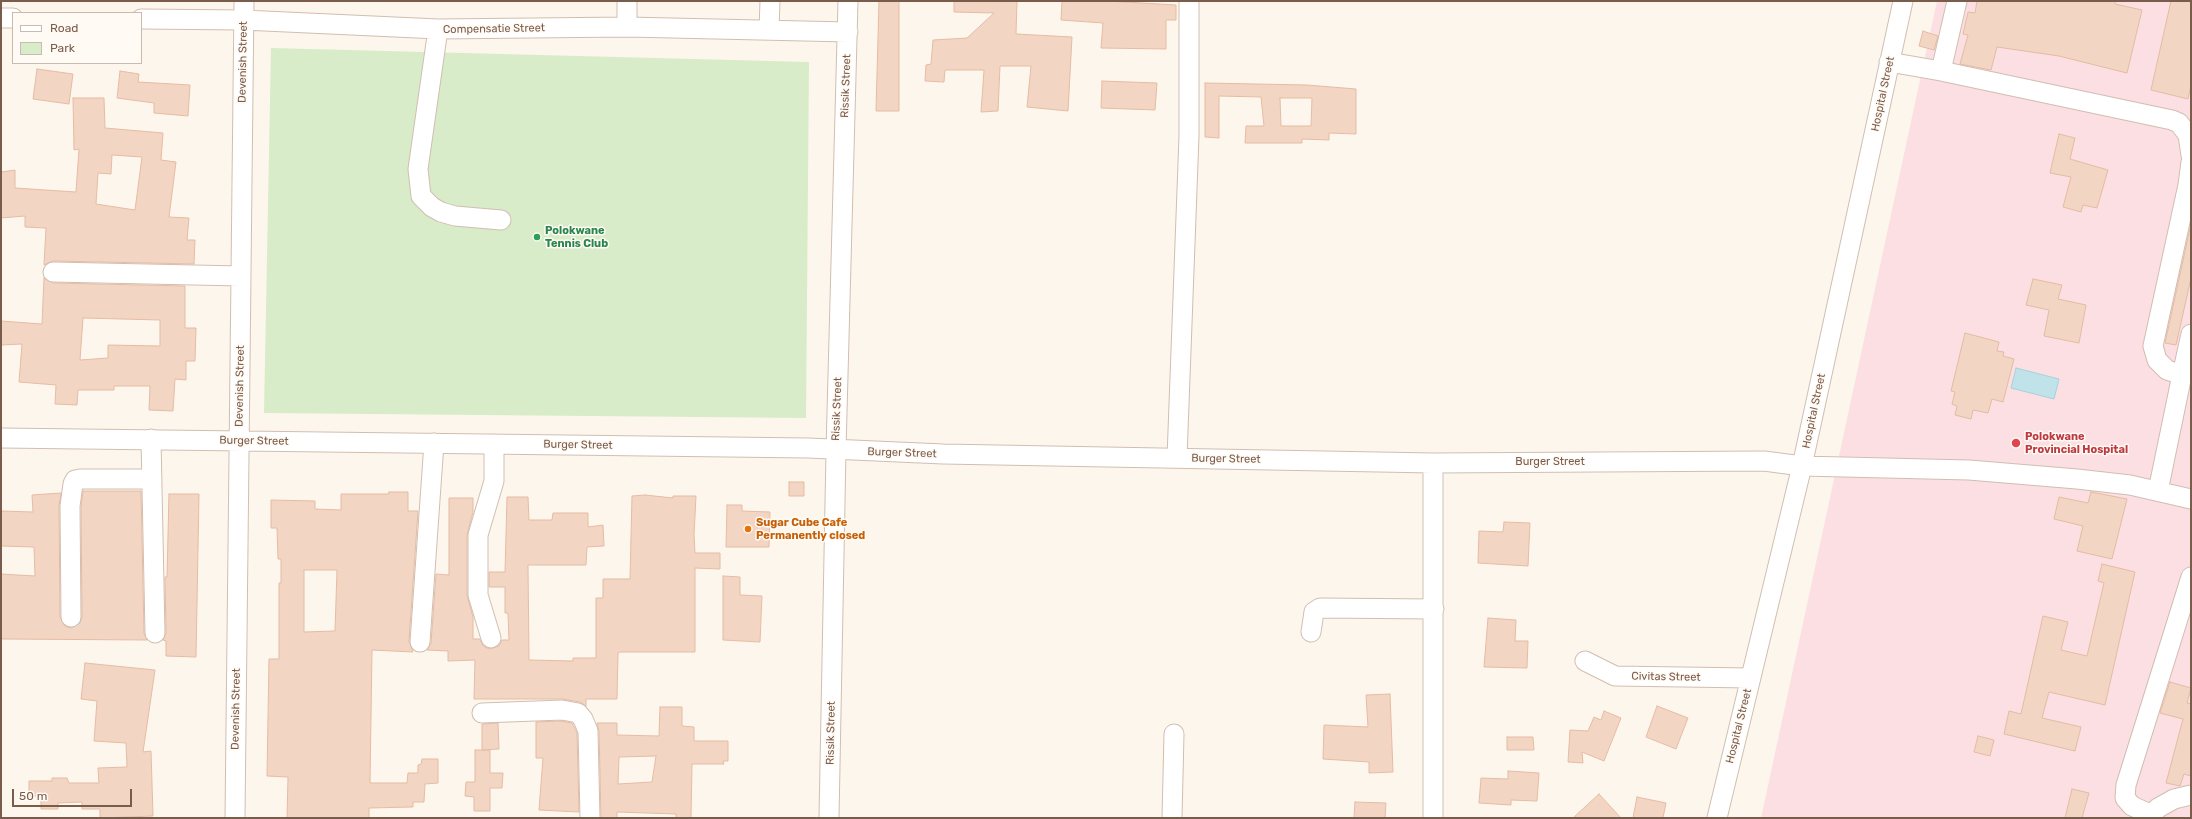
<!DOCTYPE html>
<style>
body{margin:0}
#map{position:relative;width:2192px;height:819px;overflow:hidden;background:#fdf6ec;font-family:Rubik,sans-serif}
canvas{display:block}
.frame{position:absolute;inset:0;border:2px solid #7a5c4d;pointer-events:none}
.legend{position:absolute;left:12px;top:12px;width:130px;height:52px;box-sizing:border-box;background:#fffaf3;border:1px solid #cabbb1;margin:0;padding:5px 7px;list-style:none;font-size:12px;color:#7a5c4d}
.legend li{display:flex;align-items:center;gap:8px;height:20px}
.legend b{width:20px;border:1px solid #cabbb1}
.scale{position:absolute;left:12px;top:789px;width:120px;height:18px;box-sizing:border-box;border:2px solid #7a5c4d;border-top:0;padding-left:5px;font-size:12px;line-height:14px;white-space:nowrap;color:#7a5c4d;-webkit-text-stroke:3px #fffaf3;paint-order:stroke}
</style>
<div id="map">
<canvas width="2192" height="819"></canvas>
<div class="frame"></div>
<ul class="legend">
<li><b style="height:5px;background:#fff"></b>Road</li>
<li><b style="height:11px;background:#d8ecc9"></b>Park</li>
</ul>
<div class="scale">50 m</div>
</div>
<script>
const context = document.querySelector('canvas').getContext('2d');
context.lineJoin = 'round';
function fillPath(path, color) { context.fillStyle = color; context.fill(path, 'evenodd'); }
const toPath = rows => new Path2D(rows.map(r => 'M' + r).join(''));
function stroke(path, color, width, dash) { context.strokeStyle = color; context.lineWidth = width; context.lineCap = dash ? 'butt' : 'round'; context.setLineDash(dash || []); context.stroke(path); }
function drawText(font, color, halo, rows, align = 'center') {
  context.font = font + ' Rubik,sans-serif'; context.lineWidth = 3; context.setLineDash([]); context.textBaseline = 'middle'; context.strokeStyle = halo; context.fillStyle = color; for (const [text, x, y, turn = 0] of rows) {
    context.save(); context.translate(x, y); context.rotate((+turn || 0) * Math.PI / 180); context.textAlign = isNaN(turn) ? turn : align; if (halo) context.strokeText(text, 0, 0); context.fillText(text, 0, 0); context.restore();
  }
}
fillPath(toPath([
 [1937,1,2191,1,2191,818,1761,818]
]), '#fbdfe3');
fillPath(toPath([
 [271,48,809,62,806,418,264,413]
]), '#d8ecc9');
const water = toPath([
 [2016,368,2059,379,2054,399,2011,388,2016,368]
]);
fillPath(water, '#bfe3e8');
stroke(water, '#a5d3da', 1);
const building = toPath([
 [879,1,899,1,899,111,876,111,879,1],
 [954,1,1017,1,1016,34,1072,37,1068,111,1027,107,1031,66,1000,66,998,111,981,112,984,70,945,70,944,82,925,81,926,65,931,64,933,40,967,38,994,13,954,12,954,1],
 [1062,1,1107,1,1176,5,1176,20,1166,20,1166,49,1101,48,1103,23,1061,20,1062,1],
 [1977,1,2115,1,2115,4,2142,10,2127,73,2059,56,1997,47,1991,70,1960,64,1968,35,1963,34,1968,12,1975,13,1977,1],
 [2171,1,2191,1,2191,85,2188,99,2151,90,2171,1],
 [1923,31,1938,36,1934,50,1919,46,1923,31],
 [37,69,73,74,69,104,33,99,37,69],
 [120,71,139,74,138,82,190,85,188,116,154,113,154,103,117,98,120,71],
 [1102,81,1157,83,1155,110,1101,108,1102,81],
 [1205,83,1307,85,1356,89,1356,134,1329,133,1329,140,1302,139,1302,143,1245,143,1246,126,1264,126,1261,97,1219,96,1219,138,1205,137,1205,83],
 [1280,98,1312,98,1311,126,1281,126,1280,98],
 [73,98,104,98,105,128,163,133,161,160,176,162,169,217,189,218,187,240,195,240,194,264,53,261,44,265,46,228,25,227,25,216,1,218,1,172,15,170,15,188,76,192,79,149,74,150,73,98],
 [112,155,142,157,135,210,96,204,98,173,111,174,112,155],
 [2059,134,2075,138,2070,159,2108,170,2097,208,2083,205,2081,212,2063,207,2071,177,2050,173,2059,134],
 [2191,224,2191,278,2176,345,2165,343,2191,224],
 [44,278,53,283,185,286,185,328,196,328,195,361,186,361,186,380,175,379,173,411,149,410,150,386,114,386,114,390,78,390,77,405,55,404,56,385,19,382,22,344,1,345,1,321,42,324,44,278],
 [83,318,160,320,160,346,108,345,108,358,80,360,83,318],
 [2033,279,2062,285,2058,299,2086,305,2079,343,2044,336,2049,310,2026,305,2033,279],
 [1965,333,1999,342,1997,351,2004,352,2003,356,2014,359,2003,402,1992,399,1988,413,1973,410,1971,419,1955,415,1957,406,1952,404,1955,392,1951,391,1965,333],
 [789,482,804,482,804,496,789,496,789,482],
 [83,491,141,491,144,633,147,640,1,639,1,574,35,576,34,547,1,546,1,511,33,512,32,495,61,493,59,506,60,617,65,626,71,628,80,623,82,617,81,507,83,491],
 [389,492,408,492,408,511,418,511,409,641,413,652,372,650,370,783,407,783,408,773,418,773,418,765,421,764,422,759,438,759,438,783,425,784,424,802,413,802,413,807,369,808,369,818,287,818,288,777,267,776,269,659,279,659,279,583,281,583,281,559,278,559,277,528,271,528,271,500,315,501,315,509,341,510,341,494,389,494,389,492],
 [304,570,337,570,335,631,304,632,304,570],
 [2091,492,2127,499,2112,559,2077,551,2083,526,2054,519,2059,497,2088,503,2091,492],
 [169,494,199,494,196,657,166,656,166,641,163,640,166,633,165,577,167,577,169,494],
 [645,495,673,498,673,496,696,496,694,535,695,553,720,553,720,569,695,568,695,652,620,652,618,653,617,699,586,699,586,706,580,702,562,699,474,699,475,660,448,661,448,651,427,650,431,643,436,574,449,575,449,498,473,498,473,512,467,535,467,595,473,617,473,639,480,639,483,646,489,649,499,646,502,640,509,640,508,613,505,613,505,587,489,587,489,572,505,572,507,497,528,497,529,520,552,520,553,513,588,513,588,527,603,525,604,546,587,547,586,565,528,565,529,660,573,661,573,658,596,658,596,598,603,598,603,579,630,579,632,496,645,495],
 [727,505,742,505,742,511,770,512,769,547,726,547,727,505],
 [1504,522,1530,523,1528,566,1478,563,1479,531,1503,532,1504,522],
 [2102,564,2135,572,2105,705,2049,692,2042,718,2081,727,2075,751,2004,734,2009,711,2021,714,2043,616,2068,622,2061,650,2087,656,2104,583,2098,581,2102,564],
 [723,576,740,577,740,595,762,596,760,642,723,640,723,576],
 [1488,618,1516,620,1515,641,1528,641,1527,668,1484,667,1488,618],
 [85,663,155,670,143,752,151,751,153,816,100,818,100,809,82,809,82,802,58,803,58,809,41,809,41,796,29,796,29,781,52,781,52,778,67,778,69,783,99,783,98,768,127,767,126,743,94,741,97,701,81,699,85,663],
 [2170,682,2191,688,2187,703,2191,704,2191,776,2184,774,2180,786,2166,783,2183,719,2160,713,2170,682],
 [1390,694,1393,772,1369,773,1369,762,1323,759,1324,725,1368,727,1366,695,1390,694],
 [1657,706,1688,718,1676,749,1646,737,1657,706],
 [660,707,682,707,682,726,694,727,694,741,728,741,728,761,723,761,724,764,692,764,691,818,676,818,676,814,617,812,617,818,601,818,599,731,597,723,617,723,617,735,659,736,660,707],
 [656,756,652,782,618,784,619,757,656,756],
 [1604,711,1621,718,1604,761,1582,752,1583,763,1568,762,1570,730,1588,731,1594,717,1601,720,1604,711],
 [561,721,572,723,577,733,579,812,539,810,543,758,536,758,536,722,561,721],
 [498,723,499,749,482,750,482,724,498,723],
 [1978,736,1994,740,1990,756,1974,752,1978,736],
 [1507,737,1533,737,1534,750,1507,750,1507,737],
 [475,750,490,750,490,773,503,773,502,788,490,788,490,811,474,811,474,797,465,796,466,782,475,782,475,750],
 [1508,771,1539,773,1537,801,1511,800,1511,805,1479,803,1481,778,1508,779,1508,771],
 [2072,789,2089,793,2082,818,2065,818,2072,789],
 [1599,794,1621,818,1573,818,1599,794],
 [1637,797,1666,803,1663,818,1633,818,1637,797],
 [1355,802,1386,803,1385,818,1354,818,1355,802]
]);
fillPath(building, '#f3d5c3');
stroke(building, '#e6bba3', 1);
const minor = toPath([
 [1957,1,1941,71,2172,120,2179,123,2188,135,2191,155],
 [1,18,13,18],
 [141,19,243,20,438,29,627,27,848,32],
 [627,27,627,1],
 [438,29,418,169,421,196,432,207,441,212,455,216,501,220],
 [769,30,770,1],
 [1889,62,1941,71],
 [53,272,241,276],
 [2182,375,2191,334],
 [1,438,808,448,943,454,1433,463,1764,461,1802,466,1969,470,2077,479,2130,485,2191,499],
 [151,439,155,633],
 [1177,458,1189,136,1189,1],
 [2158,491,2182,375,2167,370,2157,360,2153,346,2188,185,2191,162],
 [71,617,70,506,73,484,75,480,80,479,152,479],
 [1311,632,1314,612,1320,608,1434,609],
 [491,638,478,595,478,535,494,481,494,444],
 [420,642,434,443],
 [1585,661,1615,676,1751,678],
 [482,713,562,710,578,713,583,719,588,731,590,818],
 [2150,814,2132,806,2125,798,2126,785,2191,577],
 [235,818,244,1],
 [829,818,836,450,848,1],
 [1172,818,1174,734],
 [1433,818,1433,463],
 [1717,818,1802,466,1903,1],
 [2148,818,2158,808,2174,799,2191,795]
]);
stroke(minor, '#d1beb0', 21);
stroke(minor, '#fff', 19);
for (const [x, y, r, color] of [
 [537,237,4,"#2e9e5b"],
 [2016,443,5,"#e0444e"],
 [748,529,4,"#e8710a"]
]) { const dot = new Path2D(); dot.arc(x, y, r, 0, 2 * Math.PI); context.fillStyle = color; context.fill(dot); stroke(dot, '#fffaf3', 1.5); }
drawText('11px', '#7a5c4d', '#fffaf3', [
 ["Compensatie Street",494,29,-1],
 ["Devenish Street",243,62,-89],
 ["Rissik Street",846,86,-88],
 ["Hospital Street",1883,94,-78],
 ["Devenish Street",240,386,-89],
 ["Rissik Street",837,409,-88],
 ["Hospital Street",1814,411,-78],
 ["Burger Street",254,441,1],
 ["Burger Street",578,445,1],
 ["Burger Street",902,453,2],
 ["Burger Street",1226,459,1],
 ["Burger Street",1550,462],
 ["Civitas Street",1666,677,1],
 ["Devenish Street",236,709,-89],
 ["Hospital Street",1739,726,-76],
 ["Rissik Street",831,733,-89]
]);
drawText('bold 11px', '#27864d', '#fffaf3', [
 ["Polokwane",545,231],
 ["Tennis Club",545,244]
], 'left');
drawText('bold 11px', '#be3a42', '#fffaf3', [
 ["Polokwane",2025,437],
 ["Provincial Hospital",2025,450]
], 'left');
drawText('bold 11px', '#c56008', '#fffaf3', [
 ["Sugar Cube Cafe",756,523],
 ["Permanently closed",756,536]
], 'left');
</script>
